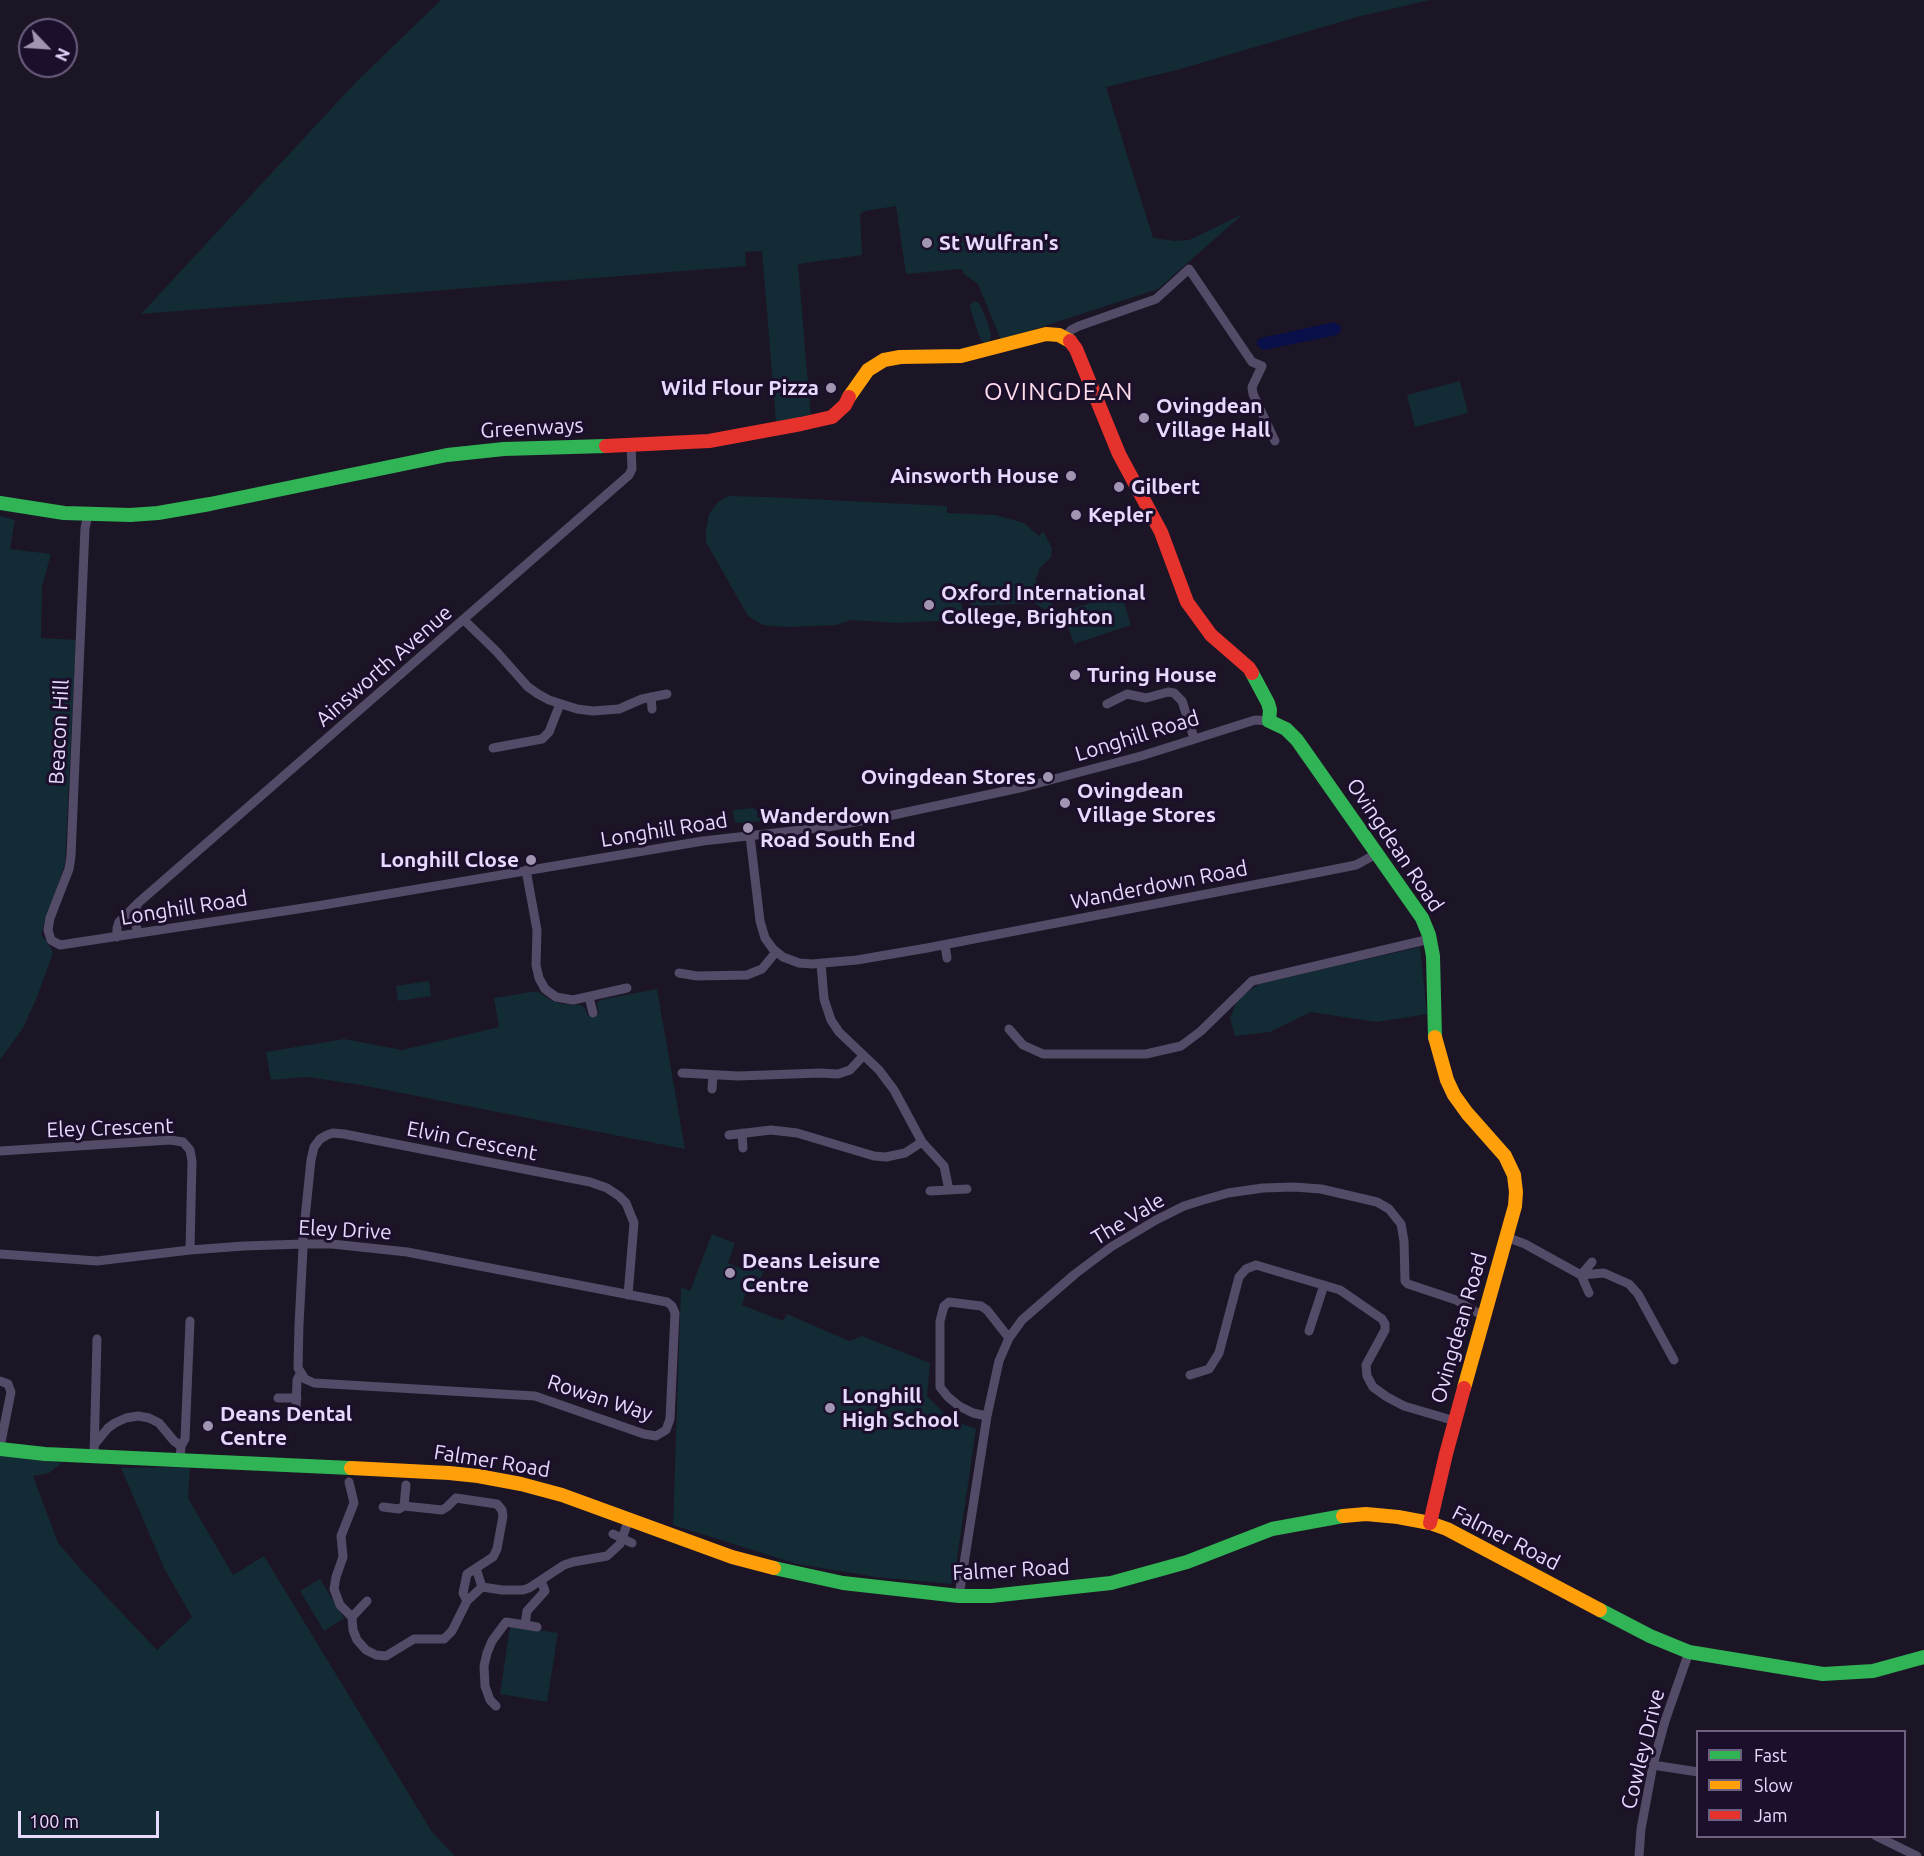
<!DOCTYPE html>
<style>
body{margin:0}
#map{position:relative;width:1924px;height:1856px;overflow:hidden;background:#1c1526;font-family:Ubuntu,sans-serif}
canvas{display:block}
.legend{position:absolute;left:1696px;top:1730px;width:210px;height:108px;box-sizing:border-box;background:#1b0f2c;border:2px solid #6d6080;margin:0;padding:8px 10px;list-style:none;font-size:18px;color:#e8daff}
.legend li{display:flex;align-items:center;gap:12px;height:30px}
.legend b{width:30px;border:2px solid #6d6080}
.north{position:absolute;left:18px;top:18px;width:60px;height:60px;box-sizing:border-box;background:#1b0f2c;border:2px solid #6d6080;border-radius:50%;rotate:115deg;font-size:16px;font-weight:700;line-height:24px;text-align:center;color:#e8daff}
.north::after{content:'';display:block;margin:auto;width:21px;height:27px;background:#a195b3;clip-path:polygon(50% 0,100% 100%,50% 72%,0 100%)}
.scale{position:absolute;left:18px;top:1811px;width:141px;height:27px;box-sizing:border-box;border:3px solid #e8daff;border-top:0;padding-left:8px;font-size:18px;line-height:21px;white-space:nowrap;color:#e8daff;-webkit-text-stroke:4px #1b0f2c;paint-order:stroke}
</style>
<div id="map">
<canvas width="1924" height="1856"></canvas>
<ul class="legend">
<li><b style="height:8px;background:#30b455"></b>Fast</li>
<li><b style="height:8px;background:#ff9f0a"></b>Slow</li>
<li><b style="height:8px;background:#e5322d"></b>Jam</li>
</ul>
<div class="north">N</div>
<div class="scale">100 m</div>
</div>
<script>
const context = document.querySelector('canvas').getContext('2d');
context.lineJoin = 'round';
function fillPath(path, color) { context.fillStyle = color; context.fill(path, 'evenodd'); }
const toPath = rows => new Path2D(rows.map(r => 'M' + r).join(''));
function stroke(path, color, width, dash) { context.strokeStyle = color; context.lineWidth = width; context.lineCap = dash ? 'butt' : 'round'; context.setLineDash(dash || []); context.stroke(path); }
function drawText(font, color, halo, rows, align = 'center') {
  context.font = font + ' Ubuntu,sans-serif'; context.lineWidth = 6; context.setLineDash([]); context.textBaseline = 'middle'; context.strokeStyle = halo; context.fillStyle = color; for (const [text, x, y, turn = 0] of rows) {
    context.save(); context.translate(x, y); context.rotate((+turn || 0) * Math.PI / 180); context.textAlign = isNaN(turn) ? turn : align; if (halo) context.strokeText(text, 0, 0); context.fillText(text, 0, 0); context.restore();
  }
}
fillPath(toPath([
 [441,0,1430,0,1357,17,1177,70,1106,87,1153,238,1175,241,1189,240,1243,214,1158,289,1001,340,978,284,964,274,962,269,906,274,896,206,865,211,860,214,862,255,798,264,811,419,777,425,776,421,762,251,745,252,746,266,141,314,355,83],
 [974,301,979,303,987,320,991,336,989,342,985,343,981,341,970,308,970,304],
 [1460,381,1468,413,1415,427,1407,395],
 [728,496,768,497,947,506,947,513,995,515,1024,523,1039,536,1043,531,1052,548,1051,557,1040,568,1036,579,1037,585,1042,591,1050,594,1053,609,1044,609,1034,603,971,606,969,595,961,596,962,613,938,621,898,623,851,620,837,625,786,627,763,625,748,616,706,542,706,529,709,514,718,502],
 [0,516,15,520,10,549,51,554,42,586,41,638,76,640,65,864,41,934,51,948,53,953,37,997,23,1028,0,1060],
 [1121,593,1131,625,1074,644,1063,612],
 [753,808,757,811,757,817,760,818,767,818,767,821,735,823,733,810],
 [1420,947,1427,1014,1377,1022,1311,1012,1270,1032,1235,1036,1230,1018,1238,998,1261,983],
 [429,981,431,996,398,1001,396,986],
 [657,989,685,1149,361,1085,307,1077,271,1080,266,1052,344,1039,402,1050,499,1027,494,998,537,991,552,1001,563,1004,581,1005,585,1008,588,1016,599,1014,597,1003,600,1000],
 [712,1234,735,1243,728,1263,744,1270,751,1253,768,1260,755,1293,747,1290,742,1305,783,1321,787,1314,849,1341,862,1336,930,1363,927,1396,942,1411,955,1421,976,1429,954,1579,951,1584,876,1577,797,1564,673,1525,681,1287,690,1291],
 [0,1455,62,1463,49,1473,33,1476,58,1543,86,1575,157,1650,192,1617,164,1568,121,1468,190,1467,188,1498,233,1575,264,1556,432,1832,455,1856,0,1856],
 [320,1579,344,1618,324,1631,300,1591],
 [511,1626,558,1633,547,1702,500,1694,509,1633]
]), '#132b34');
fillPath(toPath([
 [1335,322,1341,327,1340,332,1337,335,1263,350,1257,345,1257,341,1261,338]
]), '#091049');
stroke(toPath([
 [1065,338,1071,330,1079,326,1156,299,1189,269,1252,362,1262,366,1252,387,1253,394,1275,441],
 [88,515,85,528,71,856,69,869,50,918,48,930,51,940,60,945,317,906,703,841,828,827,893,815,1024,787,1141,756,1255,720,1269,721],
 [464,620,496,651,528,687,538,694,549,700,577,709,593,711,619,709,642,699,667,694],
 [651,697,652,709],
 [1107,704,1127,694,1146,698,1168,692,1174,693,1182,701,1194,738],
 [493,748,542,739,549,732,560,704],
 [750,836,760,921,765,938,773,949,783,957,799,963,812,964,857,960,927,948,1331,870,1356,865,1378,853],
 [526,870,537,930,536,965,539,978,545,989,556,997,573,1000,627,988],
 [137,905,134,918,138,933],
 [117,937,117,928,119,922,138,903,629,475,632,469,631,445],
 [945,945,947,958],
 [821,964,824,999,831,1020,839,1032,879,1070,894,1090,922,1142,944,1166,949,1190],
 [679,973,697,976,747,975,762,969,776,952],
 [589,997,593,1013],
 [1009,1029,1023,1045,1043,1054,1146,1054,1181,1046,1201,1031,1252,981,1430,939],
 [682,1073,738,1076,820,1073,838,1074,850,1070,863,1056],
 [712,1089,713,1075],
 [742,1133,743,1148],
 [729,1135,771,1130,797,1133,874,1156,886,1157,905,1153,922,1142],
 [0,1151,170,1140,183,1142,190,1150,192,1161,190,1250],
 [930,1191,967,1189],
 [1506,1237,1525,1244,1581,1275,1604,1273,1629,1284,1638,1294,1674,1360],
 [0,1254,97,1261,190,1250,244,1246,303,1244,332,1244,407,1252,667,1302,672,1306,675,1313,670,1419,666,1430,656,1436,644,1434,535,1396,314,1383,305,1379,298,1368,299,1325,303,1248,303,1238,311,1160,314,1147,320,1139,327,1135,333,1133,344,1134,590,1182,607,1188,619,1196,626,1203,634,1223,628,1295],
 [1589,1293,1581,1275,1592,1262],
 [1309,1331,1324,1285],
 [1190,1375,1209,1369,1219,1353,1239,1277,1246,1269,1256,1265,1340,1290,1382,1319,1385,1324,1385,1330,1366,1365,1367,1376,1373,1387,1387,1397,1404,1406,1455,1421],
 [0,1381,8,1384,11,1392,0,1447],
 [278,1398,297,1398],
 [296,1411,297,1380,300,1374],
 [987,1416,973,1413,959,1406,948,1397,940,1387,940,1321,944,1306,949,1302,981,1306,987,1310,1009,1338],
 [94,1445,108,1428,115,1423,126,1418,138,1416,149,1418,159,1423,174,1441,181,1446],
 [94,1456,97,1339],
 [180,1459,181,1446,185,1439,190,1321],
 [349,1482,354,1503,341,1536,343,1557,336,1577,334,1589,340,1605,352,1617,353,1630,357,1640,366,1650,376,1655,386,1656,414,1639,444,1639,452,1631,467,1601,482,1587],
 [404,1506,406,1485],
 [383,1507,399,1509,404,1506,442,1510,447,1507,456,1498,497,1504,502,1510,503,1516,497,1549,493,1557,476,1568,482,1587,502,1590,523,1590,529,1588,564,1565,573,1562,607,1556,620,1544,629,1519],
 [613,1534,632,1543],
 [959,1596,987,1416,999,1361,1009,1338,1022,1320,1075,1274,1111,1247,1156,1220,1184,1206,1200,1201,1228,1193,1263,1188,1294,1187,1321,1189,1377,1202,1389,1209,1401,1224,1404,1241,1405,1281,1408,1284,1456,1300,1476,1312,1484,1315],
 [467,1601,463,1593,467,1574,476,1568],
 [352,1617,367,1601],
 [525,1625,537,1627],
 [496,1706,490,1700,485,1686,484,1666,487,1653,492,1641,506,1622,525,1625,527,1611,545,1591,541,1581],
 [1653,1765,1698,1772],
 [1876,1836,1917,1856],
 [1639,1856,1641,1829,1653,1765,1665,1721,1689,1652]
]), '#534b67', 9);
stroke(toPath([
 [0,503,64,513,130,515,158,513,210,504,447,455,504,449,606,446],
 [1252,673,1268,703,1270,710,1269,721,1286,729,1297,740,1422,918,1429,935,1433,956,1435,1037],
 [0,1449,45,1454,351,1468],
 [774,1568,843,1583,959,1596,991,1596,1111,1583,1187,1562,1272,1529,1343,1516],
 [1600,1610,1650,1636,1689,1652,1823,1674,1873,1671,1924,1657]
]), '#30b455', 14);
stroke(toPath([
 [849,397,868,370,884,360,900,357,961,356,1046,334,1059,335,1070,341],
 [1435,1037,1447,1080,1454,1095,1467,1113,1505,1156,1514,1175,1516,1192,1515,1206,1464,1388],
 [351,1468,449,1473,478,1476,521,1484,562,1495,732,1557,774,1568],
 [1343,1516,1366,1514,1398,1517,1430,1523,1447,1529,1600,1610]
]), '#ff9f0a', 14);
stroke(toPath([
 [1070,341,1076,349,1119,454,1161,532,1187,602,1211,635,1249,668,1252,673],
 [606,446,709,441,801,424,832,417,845,405,849,397],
 [1430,1523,1446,1454,1464,1388]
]), '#e5322d', 14);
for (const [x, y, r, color] of [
 [927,243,6,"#a195b3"],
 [831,388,6,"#a195b3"],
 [1144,418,6,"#a195b3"],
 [1071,476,6,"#a195b3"],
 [1119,487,6,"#a195b3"],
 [1076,515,6,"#a195b3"],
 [929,605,6,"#a195b3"],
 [1075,675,6,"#a195b3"],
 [1048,777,6,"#a195b3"],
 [1065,803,6,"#a195b3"],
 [748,828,6,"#a195b3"],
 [531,860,6,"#a195b3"],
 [730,1273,6,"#a195b3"],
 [830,1408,6,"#a195b3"],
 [208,1426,6,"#a195b3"]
]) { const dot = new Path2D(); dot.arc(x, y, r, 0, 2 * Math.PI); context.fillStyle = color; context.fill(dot); stroke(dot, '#1b0f2c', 2); }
drawText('bold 21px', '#e8daff', '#1b0f2c', [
 ["St Wulfran's",939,243],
 ["Wild Flour Pizza",819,388,"right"],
 ["Ovingdean",1156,406],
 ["Village Hall",1156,430],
 ["Ainsworth House",1059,476,"right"],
 ["Gilbert",1131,487],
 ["Kepler",1088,515],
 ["Oxford International",941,593],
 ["College, Brighton",941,617],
 ["Turing House",1087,675],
 ["Ovingdean Stores",1036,777,"right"],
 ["Ovingdean",1077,791],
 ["Village Stores",1077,815],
 ["Wanderdown",760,816],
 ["Road South End",760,840],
 ["Longhill Close",519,860,"right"],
 ["Deans Leisure",742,1261],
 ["Centre",742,1285],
 ["Longhill",842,1396],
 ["High School",842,1420],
 ["Deans Dental",220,1414],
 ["Centre",220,1438]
], 'left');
drawText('21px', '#e8daff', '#1b0f2c', [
 ["Greenways",532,428,-3],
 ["Ainsworth Avenue",384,666,-41],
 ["Beacon Hill",59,732,-87],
 ["Longhill Road",1137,736,-17],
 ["Longhill Road",664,830,-9],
 ["Ovingdean Road",1395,845,56],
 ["Wanderdown Road",1159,885,-11],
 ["Longhill Road",184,908,-9],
 ["Eley Crescent",110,1128,-2],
 ["Elvin Crescent",472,1141,11],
 ["The Vale",1128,1219,-31],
 ["Eley Drive",345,1230,3],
 ["Ovingdean Road",1459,1328,-74],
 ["Rowan Way",600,1398,18],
 ["Falmer Road",492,1461,9],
 ["Falmer Road",1506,1538,27],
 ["Falmer Road",1011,1570,-3],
 ["Cowley Drive",1643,1749,-76]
]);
context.letterSpacing = '1.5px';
drawText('24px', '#ffdcea', '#1b0f2c', [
 ["OVINGDEAN",1059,392]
]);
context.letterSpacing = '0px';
</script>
